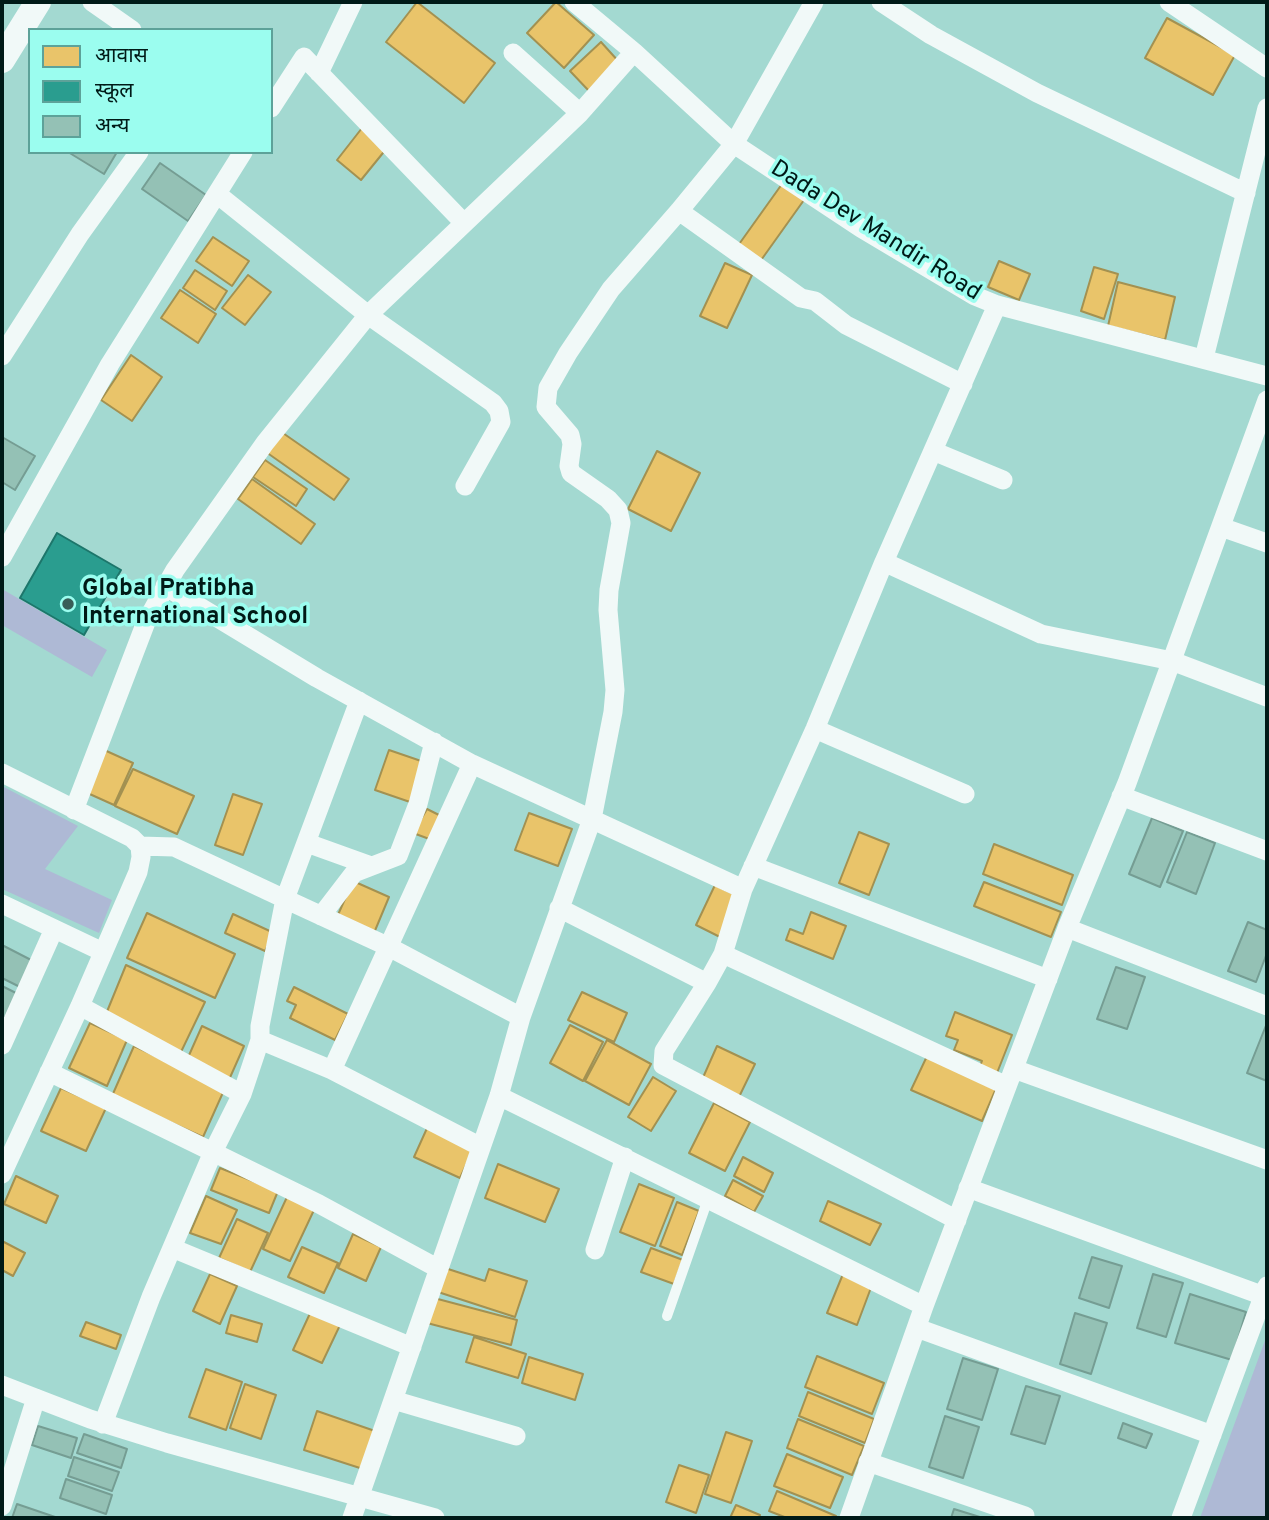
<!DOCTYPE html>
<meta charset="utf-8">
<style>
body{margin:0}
#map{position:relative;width:1269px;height:1520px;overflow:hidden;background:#a3d9d1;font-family:Overpass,"Noto Sans Devanagari",sans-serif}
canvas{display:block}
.frame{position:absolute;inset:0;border:4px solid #001a17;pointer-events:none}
.legend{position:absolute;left:28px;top:28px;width:245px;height:126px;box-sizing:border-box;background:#9bfdef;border:2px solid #5da299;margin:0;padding:9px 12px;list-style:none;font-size:21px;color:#001a17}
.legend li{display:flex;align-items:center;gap:14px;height:35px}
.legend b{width:35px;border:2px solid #5da299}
</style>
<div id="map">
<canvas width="1269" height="1520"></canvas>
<div class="frame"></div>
<ul class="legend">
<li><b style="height:19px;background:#e9c46a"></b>आवास</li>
<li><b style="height:19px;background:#2a9d8f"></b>स्कूल</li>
<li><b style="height:19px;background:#94c1b5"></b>अन्य</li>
</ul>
</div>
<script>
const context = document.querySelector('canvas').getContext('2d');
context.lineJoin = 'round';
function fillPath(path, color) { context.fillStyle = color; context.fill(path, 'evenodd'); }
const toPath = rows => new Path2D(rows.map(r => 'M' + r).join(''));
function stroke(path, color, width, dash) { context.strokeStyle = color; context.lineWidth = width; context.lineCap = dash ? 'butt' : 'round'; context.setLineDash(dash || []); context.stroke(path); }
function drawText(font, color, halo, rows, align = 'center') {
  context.font = font + ' Overpass,sans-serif'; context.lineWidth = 7; context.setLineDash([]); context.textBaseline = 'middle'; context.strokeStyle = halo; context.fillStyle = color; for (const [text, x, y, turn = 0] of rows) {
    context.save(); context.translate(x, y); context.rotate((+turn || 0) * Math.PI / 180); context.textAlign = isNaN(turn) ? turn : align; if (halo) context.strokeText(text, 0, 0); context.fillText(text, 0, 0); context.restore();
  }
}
fillPath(toPath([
 [2,589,107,650,92,677,2,625],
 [2,786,78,826,45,869,112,900,99,933,2,889],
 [1267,1335,1267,1518,1200,1518]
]), '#aeb9d5');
const homes = toPath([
 [417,2,495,63,464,103,386,42,417,2],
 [556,2,594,35,564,68,527,33,556,2],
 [1167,18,1235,55,1213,95,1145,58,1167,18],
 [601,42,620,63,589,91,570,71,601,42],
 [362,128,387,148,361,180,337,160,362,128],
 [782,184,804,200,759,263,737,247,782,184],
 [213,237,249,261,232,286,196,261,213,237],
 [999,261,1030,274,1019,300,988,287,999,261],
 [725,263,752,275,727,328,700,316,725,263],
 [1094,267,1118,274,1104,319,1081,311,1094,267],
 [195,270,227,291,215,310,183,288,195,270],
 [248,275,271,292,245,325,222,308,248,275],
 [1118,282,1175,297,1165,340,1108,326,1118,282],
 [180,290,216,314,198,343,161,318,180,290],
 [131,355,162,377,132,421,101,400,131,355],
 [280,431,349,479,334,500,266,452,280,431],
 [657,451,700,473,671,531,628,509,657,451],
 [265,460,307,489,296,506,253,477,265,460],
 [252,479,315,524,301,544,238,499,252,479],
 [102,749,133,763,114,805,83,791,102,749],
 [389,750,424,762,410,802,375,790,389,750],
 [133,769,194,796,177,834,115,806,133,769],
 [233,794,262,804,243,855,215,845,233,794],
 [427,809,441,816,432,840,413,833,427,809],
 [529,813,572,829,558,866,515,850,529,813],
 [859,832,889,844,869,895,839,883,859,832],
 [994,844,1073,875,1062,905,983,874,994,844],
 [353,881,389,897,374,933,337,917,353,881],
 [984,882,1061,912,1051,937,974,906,984,882],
 [715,885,740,897,720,937,696,925,715,885],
 [811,912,846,926,833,959,786,940,790,929,803,934,811,912],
 [147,913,235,954,215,998,127,958,147,913],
 [233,914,274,933,265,951,225,933,233,914],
 [126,965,205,1002,180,1054,106,1014,126,965],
 [294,987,348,1014,335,1040,290,1018,296,1005,287,1001,294,987],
 [582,992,627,1013,614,1042,568,1020,582,992],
 [955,1012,1012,1035,997,1073,980,1066,982,1061,954,1050,958,1040,946,1036,955,1012],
 [90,1023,127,1040,107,1086,69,1068,90,1023],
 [570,1025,603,1042,583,1081,550,1063,570,1025],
 [202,1026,244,1046,228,1082,186,1062,202,1026],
 [607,1040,651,1064,629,1105,585,1081,607,1040],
 [134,1046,225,1088,203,1137,112,1096,134,1046],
 [717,1046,755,1064,738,1099,701,1082,717,1046],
 [928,1054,998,1084,982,1121,911,1090,928,1054],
 [653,1077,676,1091,651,1131,628,1117,653,1077],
 [61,1088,106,1108,86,1151,41,1131,61,1088],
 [714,1103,750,1122,725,1171,689,1153,714,1103],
 [428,1126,474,1148,460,1178,414,1157,428,1126],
 [743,1157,773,1173,764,1192,734,1176,743,1157],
 [498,1164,559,1189,545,1222,485,1198,498,1164],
 [220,1168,278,1191,269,1213,211,1190,220,1168],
 [16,1176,58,1196,46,1223,4,1204,16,1176],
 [733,1180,763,1196,754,1212,725,1196,733,1180],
 [639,1184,674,1198,655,1246,620,1232,639,1184],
 [206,1196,237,1210,221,1244,190,1233,206,1196],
 [287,1197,314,1210,290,1261,263,1249,287,1197],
 [828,1201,881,1224,870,1245,820,1221,828,1201],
 [677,1202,699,1211,682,1255,660,1246,677,1202],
 [237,1219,268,1233,250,1272,219,1258,237,1219],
 [353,1234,381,1247,366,1281,338,1268,353,1234],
 [2,1241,25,1253,13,1276,2,1270,2,1241],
 [302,1247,338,1263,324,1293,288,1277,302,1247],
 [651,1248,683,1260,674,1284,641,1272,651,1248],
 [445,1268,485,1281,489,1269,527,1281,515,1317,438,1292,445,1268],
 [210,1274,237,1286,220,1324,193,1311,210,1274],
 [843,1274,872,1285,857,1325,827,1313,843,1274],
 [434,1298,517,1320,511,1345,427,1323,434,1298],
 [312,1309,341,1323,322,1363,293,1350,312,1309],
 [231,1315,262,1324,257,1342,226,1333,231,1315],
 [86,1322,121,1335,116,1349,80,1336,86,1322],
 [474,1337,526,1354,518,1378,466,1362,474,1337],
 [817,1356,884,1383,872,1414,805,1387,817,1356],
 [529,1357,583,1374,575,1400,522,1383,529,1357],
 [206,1369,242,1382,226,1430,189,1417,206,1369],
 [245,1384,276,1395,261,1439,230,1428,245,1384],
 [808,1392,874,1419,865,1443,799,1416,808,1392],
 [317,1411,375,1431,363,1469,304,1450,317,1411],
 [798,1419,864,1446,852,1475,787,1448,798,1419],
 [726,1432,752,1441,731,1503,705,1494,726,1432],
 [787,1454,843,1477,830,1508,774,1486,787,1454],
 [679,1465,709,1475,696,1513,666,1502,679,1465],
 [777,1491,836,1516,835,1518,787,1518,769,1511,777,1491],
 [736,1505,760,1515,759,1518,730,1518,736,1505]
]);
fillPath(homes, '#e9c46a');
stroke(homes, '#a39151', 2);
const schools = toPath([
 [57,533,121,570,84,635,20,598,57,533]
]);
fillPath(schools, '#2a9d8f');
stroke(schools, '#1d766b', 2);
const building = toPath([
 [68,152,117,152,104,174,68,152],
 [160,163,206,195,188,221,142,189,160,163],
 [2,437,35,456,15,490,2,482,2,437],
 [1152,818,1183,831,1160,887,1129,874,1152,818],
 [1187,832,1215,843,1196,894,1167,882,1187,832],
 [1248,922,1267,930,1267,953,1256,982,1228,971,1248,922],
 [2,945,35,962,22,988,2,978,2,945],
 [1116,967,1145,977,1127,1029,1097,1019,1116,967],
 [2,986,20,995,8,1019,2,1016,2,986],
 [1267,1023,1267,1081,1247,1073,1267,1023],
 [1092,1257,1122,1266,1109,1308,1079,1298,1092,1257],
 [1153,1274,1183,1283,1166,1337,1137,1328,1153,1274],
 [1190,1294,1246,1312,1232,1360,1175,1343,1190,1294],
 [1075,1313,1107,1323,1091,1374,1060,1364,1075,1313],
 [963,1358,998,1369,982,1420,947,1409,963,1358],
 [1026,1386,1060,1396,1045,1444,1011,1434,1026,1386],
 [945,1416,979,1427,963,1478,929,1467,945,1416],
 [1123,1423,1152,1434,1146,1448,1118,1438,1123,1423],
 [38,1426,77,1438,71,1458,32,1445,38,1426],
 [84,1434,127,1449,121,1468,77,1453,84,1434],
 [74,1457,119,1472,112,1491,68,1476,74,1457],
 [66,1479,112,1495,106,1514,60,1498,66,1479],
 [17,1504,58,1518,12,1518,17,1504],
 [954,1509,983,1518,951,1518,954,1509]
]);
fillPath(building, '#94c1b5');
stroke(building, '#759d93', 2);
stroke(toPath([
 [667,1316,708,1199]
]), '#f1f9f8', 10);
stroke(toPath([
 [92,2,132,30],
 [574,2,634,52,734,144,861,228,975,296,997,305,1267,376],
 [881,2,931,35,1037,93,1246,193],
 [1169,2,1267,68],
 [513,53,580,113],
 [319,73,353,2],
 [271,108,304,57,463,222],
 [217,194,368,315,493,403,499,411,501,422,465,486],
 [679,211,801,298,815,301,846,325,963,384],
 [2,356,80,234,139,152],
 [1204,358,1267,108],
 [933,451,1003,480],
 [1221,527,1267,543],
 [2,557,110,364,243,152],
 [884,562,1041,634,1172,661,1267,697],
 [165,586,317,678,472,764,743,889,815,729,884,562,997,305],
 [815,729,965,794],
 [2,773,132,838,140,846,141,857,138,872,80,1006,2,1174],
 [1121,796,1267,851],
 [74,810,146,622,175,570,265,443,368,315,580,113,634,52],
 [307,843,371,866],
 [140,846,174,847,285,899,359,701],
 [753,866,1048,979],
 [2,904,103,952],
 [559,908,707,983,723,954,1007,1086],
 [321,916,354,873,398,856,418,804,434,742],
 [1067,928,1267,1006],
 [723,954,743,889],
 [707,983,664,1051,663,1065,957,1220],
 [80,1006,242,1094],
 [2,1045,54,929],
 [1014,1069,1267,1160],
 [332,1070,472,764],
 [49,1072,319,1204,439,1269],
 [499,1096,924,1306],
 [481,1147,332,1070,260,1040,260,1026,285,899,389,947,521,1017],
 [968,1188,1264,1296],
 [172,1248,412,1347],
 [595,1250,625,1157],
 [917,1328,1212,1435],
 [2,1385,90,1419,167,1443,435,1518],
 [393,1400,516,1436],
 [103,1424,151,1297,213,1152,242,1094,260,1040],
 [868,1462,1025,1516,1025,1518],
 [2,1506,36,1398],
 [352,1518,499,1096,521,1017,592,819,613,712,615,690,608,610,609,590,621,523,618,510,608,499,571,473,569,466,572,444,570,435,546,407,548,388,568,353,611,289,679,211,734,144,814,2],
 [849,1518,924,1306,1067,928,1127,783,1267,400],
 [1181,1518,1267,1286]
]), '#f1f9f8', 19);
stroke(toPath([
 [2,60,38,2]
]), '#f1f9f8', 26);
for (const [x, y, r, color] of [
 [68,604,7,"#395d58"]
]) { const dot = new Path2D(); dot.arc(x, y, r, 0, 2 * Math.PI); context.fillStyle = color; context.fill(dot); stroke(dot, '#9bfdef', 2.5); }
drawText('24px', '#001a17', '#9bfdef', [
 ["Dada Dev Mandir Road",875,232,32]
]);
drawText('bold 24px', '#001a17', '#9bfdef', [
 ["Global Pratibha",82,590],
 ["International School",82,618]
], 'left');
</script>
